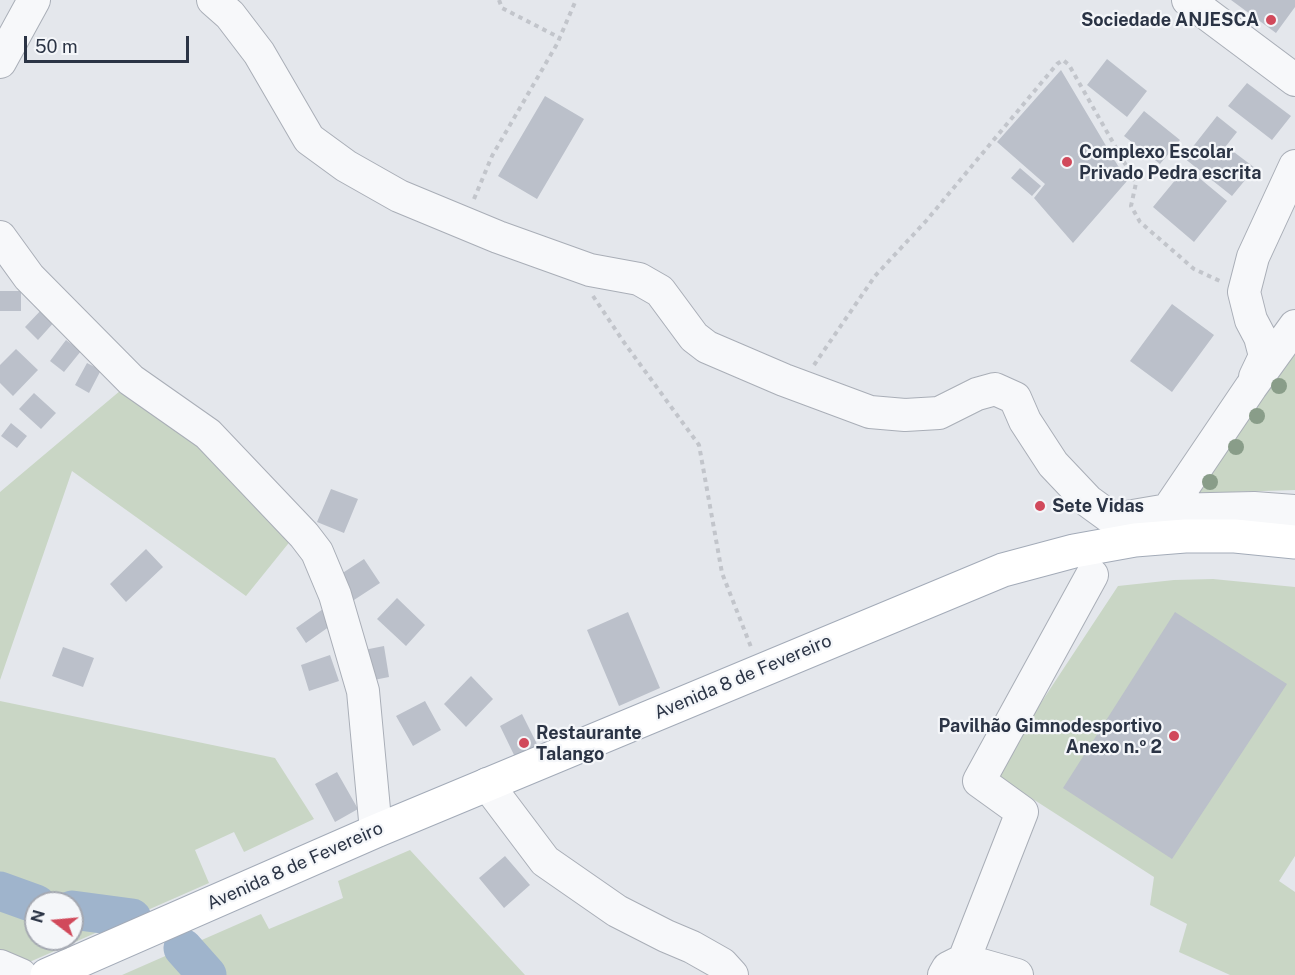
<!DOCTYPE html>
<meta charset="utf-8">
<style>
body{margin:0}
#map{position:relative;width:1295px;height:975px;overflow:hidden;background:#e4e7ec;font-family:"Public Sans",sans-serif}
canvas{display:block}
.north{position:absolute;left:24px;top:891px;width:60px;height:60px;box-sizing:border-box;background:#f4f6f9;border:2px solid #a4a8b1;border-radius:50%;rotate:286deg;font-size:16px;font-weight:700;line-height:24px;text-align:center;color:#2b3445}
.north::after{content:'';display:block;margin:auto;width:21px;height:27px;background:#d1495b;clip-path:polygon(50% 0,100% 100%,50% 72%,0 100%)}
.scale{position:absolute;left:24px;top:36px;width:165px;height:27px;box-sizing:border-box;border:3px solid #2b3445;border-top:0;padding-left:8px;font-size:18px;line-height:21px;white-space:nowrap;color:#2b3445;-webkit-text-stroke:4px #f4f6f9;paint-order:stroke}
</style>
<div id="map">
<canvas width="1295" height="975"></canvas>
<div class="north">N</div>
<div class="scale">50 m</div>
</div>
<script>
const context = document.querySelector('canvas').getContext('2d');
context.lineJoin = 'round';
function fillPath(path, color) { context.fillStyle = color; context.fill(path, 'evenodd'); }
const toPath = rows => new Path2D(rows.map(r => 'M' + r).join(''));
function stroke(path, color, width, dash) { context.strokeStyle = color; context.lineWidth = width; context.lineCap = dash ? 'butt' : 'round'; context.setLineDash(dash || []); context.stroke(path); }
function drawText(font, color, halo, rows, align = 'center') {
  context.font = font + ' "Public Sans",sans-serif'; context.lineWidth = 4.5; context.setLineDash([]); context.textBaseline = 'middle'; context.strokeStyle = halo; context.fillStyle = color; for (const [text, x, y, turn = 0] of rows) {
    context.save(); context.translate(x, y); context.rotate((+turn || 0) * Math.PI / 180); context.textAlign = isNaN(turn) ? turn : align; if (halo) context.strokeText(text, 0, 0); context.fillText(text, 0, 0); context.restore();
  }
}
fillPath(toPath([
 [1295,345,1295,490,1199,493,1195,491],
 [127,385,136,390,296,534,246,596,72,471,0,680,0,492],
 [1213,579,1295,587,1295,856,1279,881,1295,892,1295,975,1230,975,1179,952,1187,924,1150,905,1154,877,994,774,1118,586,1174,580],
 [0,701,275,758,314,819,244,852,234,832,195,850,209,883,0,975],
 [36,903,72,903,72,939,36,939],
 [410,850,525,975,122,975,261,914,269,929,343,898,338,881]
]), '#c9d6c5');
stroke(toPath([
 [0,891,36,904],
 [72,910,132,918],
 [183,948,207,975]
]), '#9fb4cc', 39);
fillPath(toPath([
 [1231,0,1295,0,1295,7,1276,33],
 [1107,59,1147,91,1127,117,1087,85],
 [1061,70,1127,181,1073,243,1034,198,1045,184,997,142],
 [1247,83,1291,116,1272,140,1228,106],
 [545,96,584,119,537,199,498,176],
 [1144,111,1180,140,1160,164,1124,136],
 [1217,116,1237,132,1226,146,1255,168,1232,196,1184,158],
 [1186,167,1227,201,1194,242,1153,207],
 [1020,168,1041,186,1032,196,1011,178],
 [0,291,21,291,21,311,0,311],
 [1172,304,1214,335,1172,392,1130,361],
 [43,308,56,320,38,340,25,327],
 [66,340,81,351,64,372,50,361],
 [16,349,38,370,13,396,0,383,0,365],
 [87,363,101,370,89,393,75,385],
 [34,393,56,413,41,429,19,409],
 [11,423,27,436,17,448,1,436],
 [331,489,358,499,344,533,317,522],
 [146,549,163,567,126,602,110,584],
 [364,559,380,583,354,600,338,576],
 [397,598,425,625,406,646,377,619],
 [323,609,333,624,306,643,296,628],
 [628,612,660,688,619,706,587,630],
 [1175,612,1287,684,1172,859,1063,788],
 [384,646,389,677,369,681,364,650],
 [63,647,94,658,83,687,52,676],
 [330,655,339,681,309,691,301,665],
 [471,676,493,699,466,727,444,704],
 [425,701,441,730,413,746,396,716],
 [522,714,538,746,515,757,500,726],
 [337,772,358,809,335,822,315,784],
 [505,856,530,885,504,908,479,878]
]), '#bbc0ca');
const minor = toPath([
 [213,0,230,15,259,53,309,139,346,166,399,196,498,237,590,270,639,279,660,291,694,337,707,347,784,380,870,412,905,415,939,413,977,394,995,389,1015,398,1025,421,1053,464,1088,501,1110,517,1127,517,1168,510,1254,508,1295,511],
 [1188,0,1295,80],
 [0,62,34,0],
 [0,237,29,277,131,380,208,434,304,535,317,552,335,595,363,691,376,831],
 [1255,377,1265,356,1260,337,1251,320,1244,292,1253,257,1295,166],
 [1159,523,1251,387,1295,326],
 [487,784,545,861,617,911,666,936,692,947,722,964,732,975],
 [964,960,1022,812,979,781,1092,575],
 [0,966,21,975],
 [944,975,948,968,964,960,1017,975]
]);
const major = toPath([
 [47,975,376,831,1003,570,1074,551,1135,540,1185,536,1235,536,1295,542]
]);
stroke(minor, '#a9aeb7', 34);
stroke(major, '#a3abb8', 35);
stroke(toPath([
 [499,0,502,8,560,38],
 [474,199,492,156,557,44,576,0],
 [593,296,623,341,699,445,722,573,751,647],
 [814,365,875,276,926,221,1057,64,1063,60,1069,65,1136,183,1131,206,1140,222,1194,269,1222,282]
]), '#c2c5cb', 4, [4.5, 4.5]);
stroke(minor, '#f7f8fa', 32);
stroke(major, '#fff', 33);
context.fillStyle = '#899d89';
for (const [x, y] of [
 [1279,386],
 [1257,416],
 [1236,447],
 [1210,482]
]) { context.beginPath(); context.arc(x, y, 8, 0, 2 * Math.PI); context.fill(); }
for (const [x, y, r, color] of [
 [1271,20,6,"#d1495b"],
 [1067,162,6,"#d1495b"],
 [1040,506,6,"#d1495b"],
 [1174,736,6,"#d1495b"],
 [524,743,6,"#d1495b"]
]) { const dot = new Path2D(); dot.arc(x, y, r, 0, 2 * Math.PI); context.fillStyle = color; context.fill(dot); stroke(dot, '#f4f6f9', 2); }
drawText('bold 18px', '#2b3445', '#f4f6f9', [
 ["Sociedade ANJESCA",1259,20,"right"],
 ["Complexo Escolar",1079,152],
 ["Privado Pedra escrita",1079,173],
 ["Sete Vidas",1052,506],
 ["Pavilhão Gimnodesportivo",1162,726,"right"],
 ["Anexo n.º 2",1162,747,"right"],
 ["Restaurante",536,733],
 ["Talango",536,754]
], 'left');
drawText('18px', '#2b3445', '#f4f6f9', [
 ["Avenida 8 de Fevereiro",743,677,-23],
 ["Avenida 8 de Fevereiro",295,866,-24]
]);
</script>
